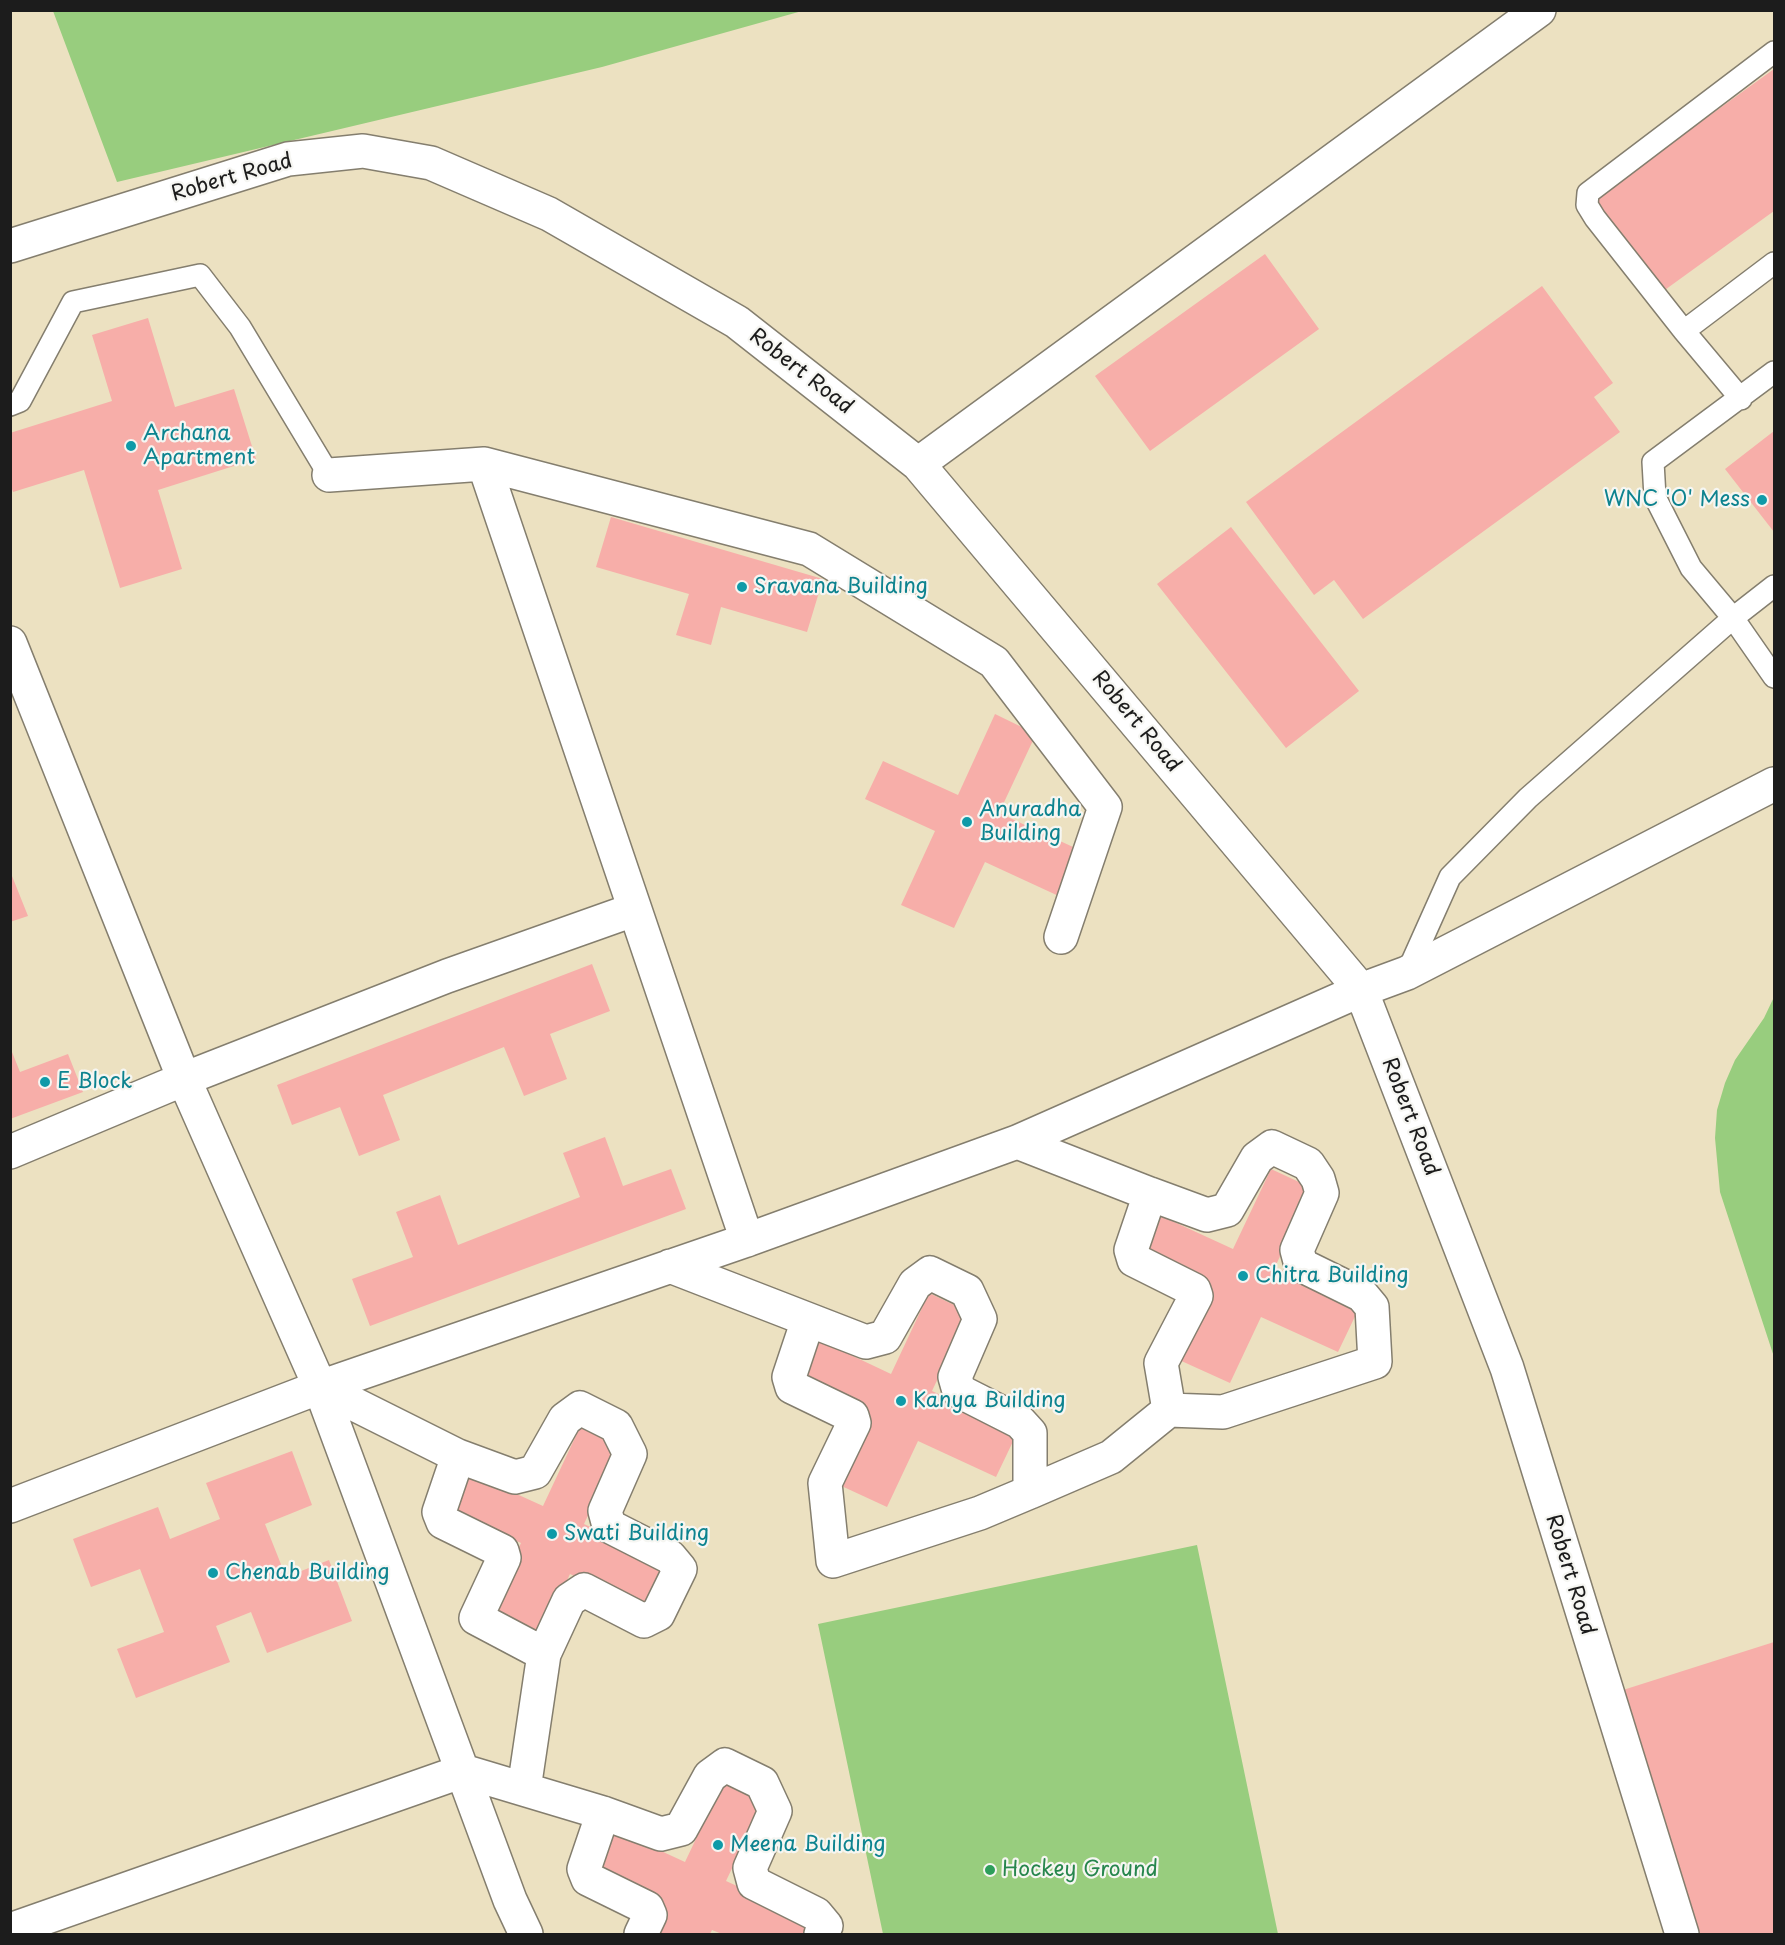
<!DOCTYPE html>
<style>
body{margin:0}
#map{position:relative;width:1785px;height:1945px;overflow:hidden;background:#ece1c1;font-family:"Playpen Sans",sans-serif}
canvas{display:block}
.frame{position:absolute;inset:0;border:12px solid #1c1c1c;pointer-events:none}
</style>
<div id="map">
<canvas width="1785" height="1945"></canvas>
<div class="frame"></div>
</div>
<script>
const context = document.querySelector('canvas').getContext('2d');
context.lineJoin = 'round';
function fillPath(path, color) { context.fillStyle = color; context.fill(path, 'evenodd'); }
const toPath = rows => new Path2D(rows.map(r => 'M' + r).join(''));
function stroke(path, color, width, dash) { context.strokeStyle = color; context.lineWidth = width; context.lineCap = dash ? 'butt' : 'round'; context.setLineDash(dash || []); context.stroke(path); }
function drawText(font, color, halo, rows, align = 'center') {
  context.font = font + ' "Playpen Sans",sans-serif'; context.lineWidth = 4.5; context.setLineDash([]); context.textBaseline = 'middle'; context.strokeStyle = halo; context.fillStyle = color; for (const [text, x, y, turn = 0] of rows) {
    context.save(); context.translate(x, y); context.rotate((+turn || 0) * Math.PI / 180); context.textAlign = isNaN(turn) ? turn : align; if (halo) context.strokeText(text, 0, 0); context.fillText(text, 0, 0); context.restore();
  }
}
fillPath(toPath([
 [53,11,53,10,802,11,602,67,117,182],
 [1774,997,1774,1357,1720,1192,1715,1138,1717,1110,1725,1083,1735,1060,1764,1018],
 [1197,1545,1278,1934,883,1934,818,1624]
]), '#98cd7e');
fillPath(toPath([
 [1774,69,1774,211,1662,292,1594,199],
 [1265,254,1319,329,1150,451,1095,376],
 [1542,286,1613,383,1594,397,1620,432,1363,619,1334,580,1314,595,1246,502],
 [148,318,175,407,234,389,256,459,158,490,182,569,120,588,84,470,13,492,10,483,10,433,112,401,92,335],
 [1774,431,1774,532,1725,469],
 [611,517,823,579,807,632,721,607,711,645,676,635,689,594,596,567],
 [1231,527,1359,691,1286,748,1157,584],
 [995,714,1036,734,999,813,1084,852,1063,898,985,862,954,928,901,905,935,831,865,799,883,761,958,795],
 [10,871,28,916,10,922],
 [592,964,610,1011,550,1034,567,1079,524,1096,504,1047,383,1095,400,1140,359,1156,340,1107,292,1125,277,1085],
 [10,1047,20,1072,68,1054,83,1092,10,1119],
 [605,1137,623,1186,671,1169,686,1209,370,1326,352,1279,413,1257,396,1212,440,1195,458,1245,580,1197,563,1153],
 [1271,1169,1312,1188,1275,1267,1360,1306,1338,1352,1261,1317,1230,1383,1177,1359,1211,1286,1140,1253,1159,1215,1233,1249],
 [929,1293,969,1312,932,1391,1018,1431,996,1477,918,1441,887,1507,835,1483,869,1410,799,1378,817,1339,891,1374],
 [580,1427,621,1445,584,1524,669,1564,648,1610,570,1574,539,1641,486,1616,521,1543,450,1511,468,1472,543,1506],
 [292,1451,312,1505,265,1524,286,1577,329,1560,352,1621,267,1653,251,1612,216,1626,230,1662,136,1698,117,1649,164,1632,140,1569,91,1587,73,1539,158,1507,170,1539,220,1519,206,1483],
 [1774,1642,1774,1934,1700,1934,1623,1690],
 [723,1782,764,1801,726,1881,812,1920,805,1934,722,1934,712,1930,710,1934,646,1934,663,1899,593,1867,611,1828,685,1862]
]), '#f7aea9');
const lane = toPath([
 [1684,331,1774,263],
 [1774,372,1653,462,1655,497,1691,568,1733,618,1774,677],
 [1741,399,1684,331,1595,218,1587,205,1588,193,1774,52],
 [10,405,20,401,73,302,200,275,240,327,329,475],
 [1407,973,1450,877,1528,798,1733,618,1774,586]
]);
const street = toPath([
 [10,246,288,159,363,151,431,163,549,214,737,322,918,464,1361,990,1507,1368,1682,1934],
 [484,464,747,1240],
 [918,464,1539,10],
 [329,475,484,464,809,549,994,662,1105,807,1061,937],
 [10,643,184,1079,320,1387,510,1900,526,1934],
 [1017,1142,1150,1194],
 [10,1152,184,1079,447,976,633,910],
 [670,1266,866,1342,885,1337,915,1284,930,1273,967,1291,980,1319,955,1377,959,1391,1020,1422,1030,1433,1030,1492,980,1513,833,1561,825,1483,854,1423,852,1416,792,1387,789,1377,808,1320],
 [320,1387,458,1456,515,1477,535,1472,565,1419,580,1408,616,1426,630,1454,605,1511,609,1526,670,1557,680,1569,658,1614,644,1621,584,1590,569,1600,544,1654,476,1618,504,1558,502,1551,443,1522,439,1512,458,1456],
 [1030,1492,1111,1457,1169,1410,1161,1363,1196,1296,1194,1290,1134,1260,1131,1250,1150,1194,1207,1215,1227,1210,1257,1158,1272,1147,1308,1164,1318,1179,1322,1193,1297,1250,1301,1265,1362,1295,1372,1307,1375,1362,1223,1412,1169,1410],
 [10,1506,320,1387,747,1240,1017,1142,1361,990,1407,973,1774,784],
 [524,1789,544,1654],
 [603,1813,584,1869,588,1879,647,1908,650,1915,641,1934],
 [10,1930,463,1771,603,1813,661,1834,681,1829,710,1776,725,1765,762,1783,775,1811,750,1868,754,1883,816,1914,826,1926,821,1934]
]);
stroke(lane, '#847e6e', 24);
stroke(street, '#847e6e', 36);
stroke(lane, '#fff', 21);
stroke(street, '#fff', 33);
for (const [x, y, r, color] of [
 [131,446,6,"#0f9aa8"],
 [1762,500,6,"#0f9aa8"],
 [742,587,6,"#0f9aa8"],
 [967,822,6,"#0f9aa8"],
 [45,1082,6,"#0f9aa8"],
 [1243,1276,6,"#0f9aa8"],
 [901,1401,6,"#0f9aa8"],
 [552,1534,6,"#0f9aa8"],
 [213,1573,6,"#0f9aa8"],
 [718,1845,6,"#0f9aa8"],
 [990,1870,6,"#2e9e5b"]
]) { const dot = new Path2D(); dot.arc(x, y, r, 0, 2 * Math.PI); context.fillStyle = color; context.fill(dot); stroke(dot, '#f6f6f2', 2); }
drawText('21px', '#1c1c1c', '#f6f6f2', [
 ["Robert Road",232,178,-16],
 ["Robert Road",801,372,38],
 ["Robert Road",1136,722,50],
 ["Robert Road",1410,1117,69],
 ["Robert Road",1570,1575,73]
]);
drawText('21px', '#0d838f', '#f6f6f2', [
 ["Archana",143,434],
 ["Apartment",143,458],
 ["WNC 'O' Mess",1750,500,"right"],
 ["Sravana Building",754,587],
 ["Anuradha",979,810],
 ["Building",979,834],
 ["E Block",57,1082],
 ["Chitra Building",1255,1276],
 ["Kanya Building",913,1401],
 ["Swati Building",564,1534],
 ["Chenab Building",225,1573],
 ["Meena Building",730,1845]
], 'left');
drawText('21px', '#27864d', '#f6f6f2', [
 ["Hockey Ground",1002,1870]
], 'left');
</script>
